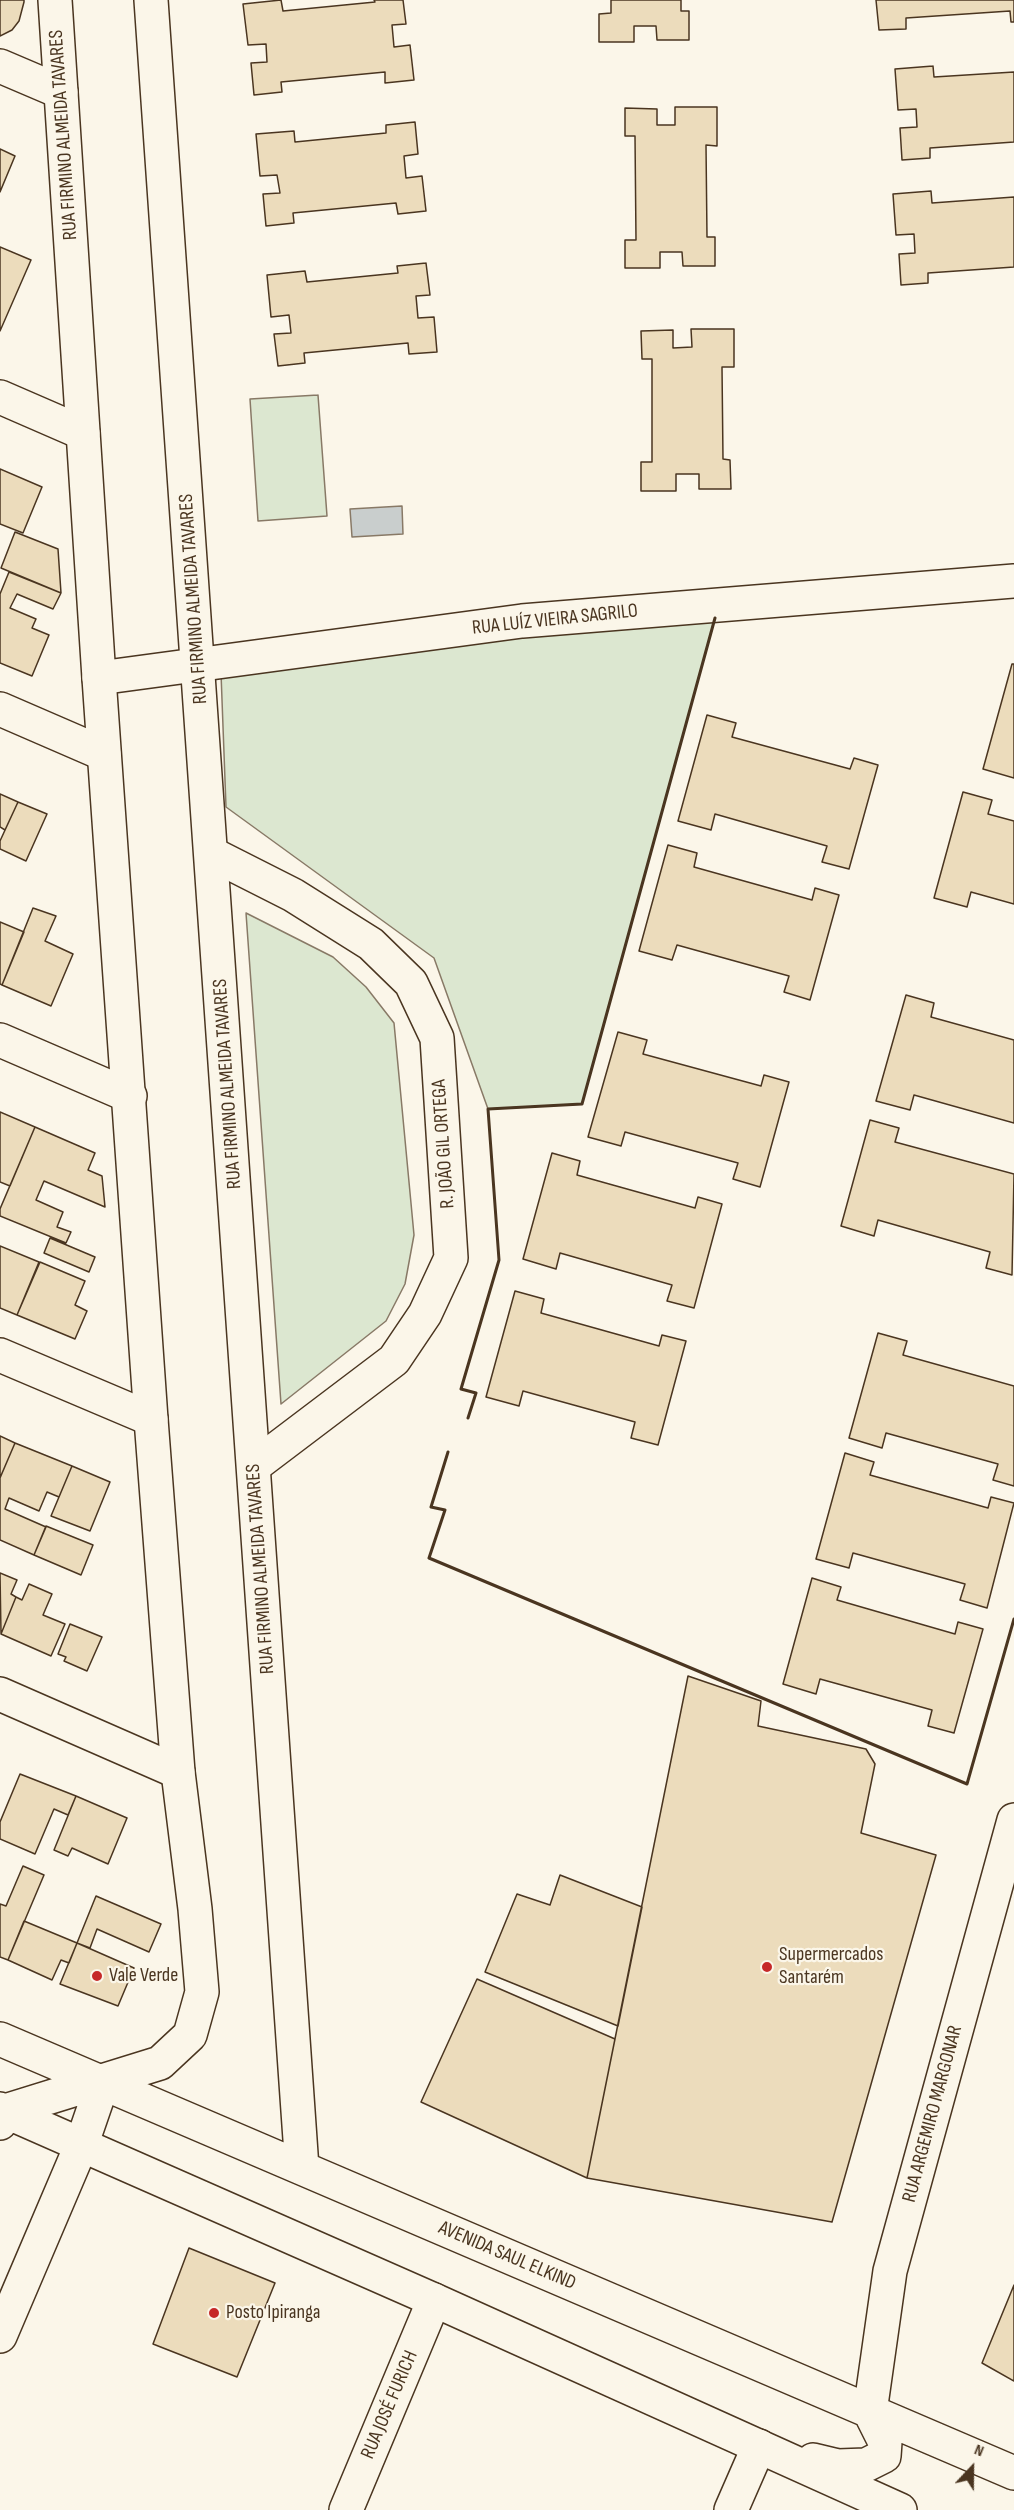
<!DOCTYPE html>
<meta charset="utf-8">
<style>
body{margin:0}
#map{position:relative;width:1014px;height:2510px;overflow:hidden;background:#fbf6e9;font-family:"Sofia Sans Condensed",sans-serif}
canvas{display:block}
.north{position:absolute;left:942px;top:2438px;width:60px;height:60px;-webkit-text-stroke:4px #fbf6e9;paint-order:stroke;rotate:22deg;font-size:16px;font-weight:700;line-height:24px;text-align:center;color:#4a3520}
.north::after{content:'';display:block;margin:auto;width:21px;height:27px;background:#4a3520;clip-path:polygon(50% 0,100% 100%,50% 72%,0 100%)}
</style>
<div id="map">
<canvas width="1014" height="2510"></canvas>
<div class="north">N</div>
</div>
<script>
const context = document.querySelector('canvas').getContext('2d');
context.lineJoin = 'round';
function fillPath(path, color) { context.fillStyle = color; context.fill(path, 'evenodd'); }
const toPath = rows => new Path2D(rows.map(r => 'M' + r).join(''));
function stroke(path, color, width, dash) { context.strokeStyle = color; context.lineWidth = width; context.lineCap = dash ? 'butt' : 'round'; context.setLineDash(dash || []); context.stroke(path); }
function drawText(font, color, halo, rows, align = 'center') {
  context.font = font + ' "Sofia Sans Condensed",sans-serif'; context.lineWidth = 4.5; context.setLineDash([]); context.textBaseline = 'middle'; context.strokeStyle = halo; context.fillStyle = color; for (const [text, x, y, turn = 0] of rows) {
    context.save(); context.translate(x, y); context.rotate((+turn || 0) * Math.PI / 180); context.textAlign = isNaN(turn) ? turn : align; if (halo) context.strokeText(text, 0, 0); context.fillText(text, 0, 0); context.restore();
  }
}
const green = toPath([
 [318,395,327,516,258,521,250,399,318,395],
 [715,618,582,1104,488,1109,434,958,226,807,221,673,252,648,715,618],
 [246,913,333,957,366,987,394,1023,414,1235,405,1284,386,1321,281,1404,246,913]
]);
fillPath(green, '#dce7d0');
stroke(green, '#887966', 1.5);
const water = toPath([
 [402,506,403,534,352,537,350,509,402,506]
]);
fillPath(water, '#c9cecd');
stroke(water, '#887966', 1.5);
const building = toPath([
 [0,0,24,0,24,2,19,21,12,30,0,36,0,0],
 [281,0,283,11,375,2,374,0,403,0,406,24,392,25,394,47,410,45,414,80,385,83,385,72,281,82,282,92,254,95,251,63,267,62,266,44,248,45,243,4,281,0],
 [611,0,681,0,681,11,689,11,689,40,657,40,656,26,634,26,634,42,599,42,599,14,611,13,611,0],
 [876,0,1014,0,1014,22,1011,22,1010,11,906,18,906,29,879,30,876,0],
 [933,66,934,77,1014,72,1014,142,930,148,930,158,902,160,900,128,917,127,916,109,898,110,895,69,933,66],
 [675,107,717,107,717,146,706,145,707,237,715,237,715,266,683,266,682,252,660,252,660,268,625,268,625,240,636,240,635,136,625,136,625,108,657,109,657,125,675,125,675,107],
 [415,122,418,154,404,156,406,178,422,176,426,211,398,214,396,203,293,213,294,223,266,226,263,194,280,193,277,175,260,176,256,134,294,131,295,142,386,133,386,125,415,122],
 [0,149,15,156,0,192,0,149],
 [931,191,932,203,1014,197,1014,267,928,273,928,283,901,285,899,254,915,253,914,234,896,235,893,194,931,191],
 [0,247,31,260,0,331,0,247],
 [426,263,430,295,416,296,418,318,434,317,437,352,409,354,408,343,304,353,305,363,278,366,274,334,291,333,289,315,271,317,267,275,305,271,307,282,398,273,397,266,426,263],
 [691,329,734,329,734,367,722,367,723,459,730,460,731,489,699,489,699,474,676,474,676,491,641,491,641,462,652,462,652,359,642,359,641,331,673,330,673,348,692,347,691,329],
 [0,469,42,487,23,533,0,524,0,469],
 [15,532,58,549,61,593,1,568,15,532],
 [9,572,61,593,53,609,17,594,10,608,36,619,32,628,49,635,32,676,0,663,0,594,9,572],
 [1012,664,1014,664,1014,778,983,769,1012,664],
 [707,715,736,723,732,737,850,769,854,758,878,765,849,869,822,862,827,846,715,814,711,830,678,821,707,715],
 [963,792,992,800,988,814,1014,821,1014,904,971,892,967,907,934,898,963,792],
 [0,794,18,802,5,830,0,827,0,794],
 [18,802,47,814,26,861,0,849,0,841,18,802],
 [668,845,697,853,694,867,812,900,815,888,839,895,810,1000,784,992,789,976,677,945,672,960,639,951,668,845],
 [33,908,56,916,45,941,73,954,51,1006,2,985,33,908],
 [0,922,24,932,2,985,0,984,0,922],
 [906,995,934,1003,931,1017,1014,1040,1014,1123,914,1095,910,1110,876,1101,906,995],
 [618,1032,647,1040,643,1054,761,1086,764,1075,789,1082,760,1187,733,1179,738,1163,625,1132,621,1146,588,1137,618,1032],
 [0,1112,35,1127,10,1186,0,1182,0,1112],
 [870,1120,899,1128,895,1142,1014,1174,1012,1275,986,1268,990,1252,878,1220,874,1236,841,1226,870,1120],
 [35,1127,95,1153,88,1170,102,1176,105,1207,44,1181,36,1200,63,1212,57,1227,71,1232,66,1243,0,1216,0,1209,35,1127],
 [552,1153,580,1161,577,1175,695,1208,698,1197,722,1204,694,1308,667,1301,672,1285,560,1253,556,1269,523,1259,552,1153],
 [50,1238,95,1257,89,1272,44,1253,50,1238],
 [0,1246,39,1262,17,1315,0,1308,0,1246],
 [40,1262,85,1281,75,1305,87,1311,75,1339,17,1315,40,1262],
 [515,1291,544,1299,541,1313,659,1346,662,1335,686,1341,658,1445,631,1438,635,1422,523,1391,519,1406,486,1397,515,1291],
 [878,1333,907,1341,903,1355,1014,1386,1014,1486,993,1480,998,1464,886,1433,882,1448,849,1438,878,1333],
 [0,1436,15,1443,0,1478,0,1436],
 [15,1443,72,1466,59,1497,47,1492,39,1511,9,1498,5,1509,46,1527,34,1555,0,1540,0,1478,15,1443],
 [845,1453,874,1462,870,1475,988,1508,991,1497,1014,1503,987,1608,960,1600,965,1584,853,1553,849,1568,816,1559,845,1453],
 [72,1466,110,1482,90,1531,51,1516,72,1466],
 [46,1526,93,1545,81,1575,34,1555,46,1526],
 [0,1573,17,1580,11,1594,16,1597,1,1634,0,1573],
 [812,1578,841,1587,837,1600,955,1634,958,1622,983,1629,954,1733,928,1726,932,1710,820,1679,816,1694,783,1684,812,1578],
 [29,1584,52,1594,43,1615,65,1624,51,1656,1,1634,16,1597,22,1600,29,1584],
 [70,1624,102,1637,87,1671,64,1661,66,1657,58,1654,70,1624],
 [688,1676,761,1701,758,1726,866,1749,875,1764,861,1833,936,1855,832,2222,587,2178,688,1676],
 [20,1774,76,1796,68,1815,54,1809,35,1854,0,1839,0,1822,20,1774],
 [76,1796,127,1818,108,1864,72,1848,68,1856,54,1850,76,1796],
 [23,1866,44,1875,8,1960,0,1957,0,1904,6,1906,23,1866],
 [560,1875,642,1907,618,2026,485,1972,517,1894,550,1905,560,1875],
 [96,1896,161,1924,149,1952,97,1929,90,1948,77,1943,96,1896],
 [24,1921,77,1943,69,1963,61,1960,52,1980,8,1960,24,1921],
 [77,1943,134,1968,118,2006,60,1984,77,1943],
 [477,1979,615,2039,587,2178,421,2102,477,1979],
 [189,2248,275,2283,237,2377,153,2344,189,2248],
 [1014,2285,1014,2381,982,2363,1014,2285]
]);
fillPath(building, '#ecdcbc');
stroke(building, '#4a3520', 1.5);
const street = toPath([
 [0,66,61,92],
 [0,397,83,433],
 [99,678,522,621,1014,581],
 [0,709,104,754],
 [212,854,293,895,371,944,411,983,437,1038,451,1258,425,1314,394,1360,254,1466],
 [0,1040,130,1096],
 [0,1355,151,1419],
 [0,1694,178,1772],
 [870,2412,890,2271,1014,1820],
 [346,2510,434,2300],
 [731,2510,759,2446]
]);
const secondary = toPath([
 [151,0,302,2168],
 [0,2039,1014,2473],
 [0,2109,434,2300,900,2510],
 [0,2123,5,2111,160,2063,190,2035,202,1992,195,1909,178,1772,151,1419,99,678,55,0],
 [0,2336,81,2146,103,2082],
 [813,2460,838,2466,866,2465,884,2456,885,2442,870,2412]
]);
stroke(street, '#4a3520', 36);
stroke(secondary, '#4a3520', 36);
stroke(street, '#fbf6e9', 33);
stroke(secondary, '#fbf6e9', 33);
stroke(toPath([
 [468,1418,476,1393,461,1389,499,1260,488,1109,582,1104,715,618],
 [448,1452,431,1507,445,1510,429,1558,967,1784,1014,1619]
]), '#4a3520', 3);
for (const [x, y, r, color] of [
 [767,1967,6,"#c62828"],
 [97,1976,6,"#c62828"],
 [214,2313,6,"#c62828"]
]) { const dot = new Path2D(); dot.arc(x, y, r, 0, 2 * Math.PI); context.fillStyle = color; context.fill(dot); stroke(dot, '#fbf6e9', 2); }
drawText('20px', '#4a3520', '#fbf6e9', [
 ["RUA FIRMINO ALMEIDA TAVARES",64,135,-94],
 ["RUA FIRMINO ALMEIDA TAVARES",194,599,-94],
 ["RUA LUÍZ VIEIRA SAGRILO",555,620,-6],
 ["RUA FIRMINO ALMEIDA TAVARES",228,1084,-94],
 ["R. JOÃO GIL ORTEGA",444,1144,-94],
 ["RUA FIRMINO ALMEIDA TAVARES",261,1569,-94],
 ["RUA ARGEMIRO MARGONAR",933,2114,-75],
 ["AVENIDA SAUL ELKIND",507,2256,23],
 ["RUA JOSÉ FURICH",390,2405,-67]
]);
drawText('20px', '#4a3520', '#fbf6e9', [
 ["Supermercados",779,1955],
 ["Santarém",779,1978],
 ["Vale Verde",109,1976],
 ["Posto Ipiranga",226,2313]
], 'left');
</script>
